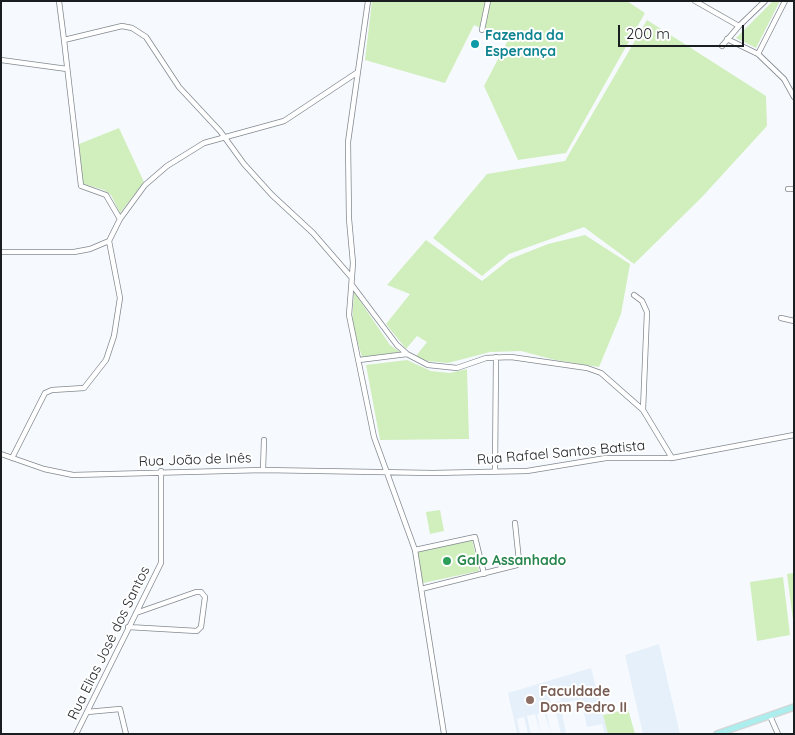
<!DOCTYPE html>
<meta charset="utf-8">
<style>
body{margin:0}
#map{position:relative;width:795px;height:735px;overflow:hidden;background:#f6fafe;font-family:Quicksand,sans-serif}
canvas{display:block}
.frame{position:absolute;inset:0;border:2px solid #1b1e20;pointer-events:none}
.scale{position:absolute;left:618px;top:25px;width:126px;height:22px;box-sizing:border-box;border:2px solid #1b1e20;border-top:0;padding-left:6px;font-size:15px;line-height:18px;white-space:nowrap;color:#1b1e20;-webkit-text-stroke:4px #fff;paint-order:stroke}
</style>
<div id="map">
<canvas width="795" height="735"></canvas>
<div class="frame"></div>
<div class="scale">200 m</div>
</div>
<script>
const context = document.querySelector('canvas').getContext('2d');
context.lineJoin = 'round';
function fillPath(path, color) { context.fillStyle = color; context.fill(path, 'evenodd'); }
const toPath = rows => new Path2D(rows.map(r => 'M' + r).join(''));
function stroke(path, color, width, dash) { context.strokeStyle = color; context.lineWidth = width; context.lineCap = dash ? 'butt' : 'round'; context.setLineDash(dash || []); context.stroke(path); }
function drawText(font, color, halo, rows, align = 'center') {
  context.font = font + ' Quicksand,sans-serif'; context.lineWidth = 4; context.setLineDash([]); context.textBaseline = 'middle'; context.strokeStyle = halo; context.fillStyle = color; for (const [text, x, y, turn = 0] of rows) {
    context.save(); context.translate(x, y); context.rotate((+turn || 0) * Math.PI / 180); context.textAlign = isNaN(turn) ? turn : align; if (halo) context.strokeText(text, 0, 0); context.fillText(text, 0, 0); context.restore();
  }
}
fillPath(toPath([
 [659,644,680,734,643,734,625,655],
 [591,668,608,734,605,734,602,724,587,727,581,699,560,704,566,732,561,734,555,708,546,710,551,734,544,712,537,714,541,734,535,714,527,716,531,734,528,734,524,717,517,719,520,734,517,734,508,693],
 [556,685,561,701,551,703,547,688]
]), '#e6f0fa');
fillPath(toPath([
 [372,1,627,1,645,13,566,153,518,160,484,86,508,40,474,25,445,83,365,60],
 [773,1,780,1,756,48,736,38],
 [647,20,766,96,767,126,702,197,634,264,584,227,509,254,482,276,433,238,487,174,565,161],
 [119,128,144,182,120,213,111,195,104,190,83,184,79,144],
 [585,235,630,264,621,314,599,367,555,360,521,351,490,352,448,363,427,361,416,356,427,342,417,336,406,349,386,324,410,294,387,285,426,240,482,281,510,259,548,244],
 [354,292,390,345,400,352,362,357,352,323],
 [407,360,431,371,450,373,467,369,469,439,380,440,366,365],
 [440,510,444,531,430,534,426,512],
 [472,539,479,571,423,583,416,551],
 [794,573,794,628,787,574],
 [783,577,790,635,757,641,750,582],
 [628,709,635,734,608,734,603,715]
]), '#d1eebd');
const minor = toPath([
 [59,1,64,40,122,26,132,28,146,37,179,87,220,131,244,164,272,195,313,233,352,278],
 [368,1,348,142,349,219,353,263,349,315,374,437,415,550,444,734],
 [695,1,739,26],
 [482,30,488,1],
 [727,39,758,54,784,79,794,97],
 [64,40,81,186,106,195,120,219],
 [722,46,739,26,765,1],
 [758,54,785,1],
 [1,60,67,69],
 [788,189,794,189],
 [1,252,74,252,90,249,109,241],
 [352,285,397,345,407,354,428,365,457,368,486,358,511,357,587,368,601,373,643,410,672,458],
 [634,295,642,301,647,312,643,410],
 [781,318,794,321],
 [359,360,407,354],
 [1,454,44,469,73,475,263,470,433,473,527,471,606,458,672,458,794,435],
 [12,458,45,393,52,390,84,388,106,360,114,336,120,298,109,241,120,219,145,185,167,166,204,143,284,121,358,72],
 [263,470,264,440],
 [495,471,496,357],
 [415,550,475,537,484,574],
 [421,589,517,565,519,561,515,523],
 [128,627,197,631,201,627,205,597,201,592,196,592,136,613],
 [87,712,120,709,126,734],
 [770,716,778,734],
 [76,734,161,563,161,471]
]);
const major = toPath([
 [717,734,794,707]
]);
stroke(minor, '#838990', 6);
stroke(major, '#d6d6d7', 8);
stroke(minor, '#fff', 4.5);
stroke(major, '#aceeee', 5.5);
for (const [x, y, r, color] of [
 [475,44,5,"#0f9aa8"],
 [447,561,5,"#2e9e5b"],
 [530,700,5,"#8d6e63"]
]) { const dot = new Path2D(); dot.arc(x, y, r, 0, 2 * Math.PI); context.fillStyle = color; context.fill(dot); stroke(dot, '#fff', 2); }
drawText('bold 14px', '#0d838f', '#fff', [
 ["Fazenda da",485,36],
 ["Esperança",485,52]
], 'left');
drawText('14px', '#1b1e20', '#fff', [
 ["Rua Rafael Santos Batista",561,453,-5],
 ["Rua João de Inês",195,460,-2],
 ["Rua Elias José dos Santos",109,643,-64]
]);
drawText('bold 14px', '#27864d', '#fff', [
 ["Galo Assanhado",457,561]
], 'left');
drawText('bold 14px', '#785e54', '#fff', [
 ["Faculdade",540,692],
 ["Dom Pedro II",540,708]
], 'left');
</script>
